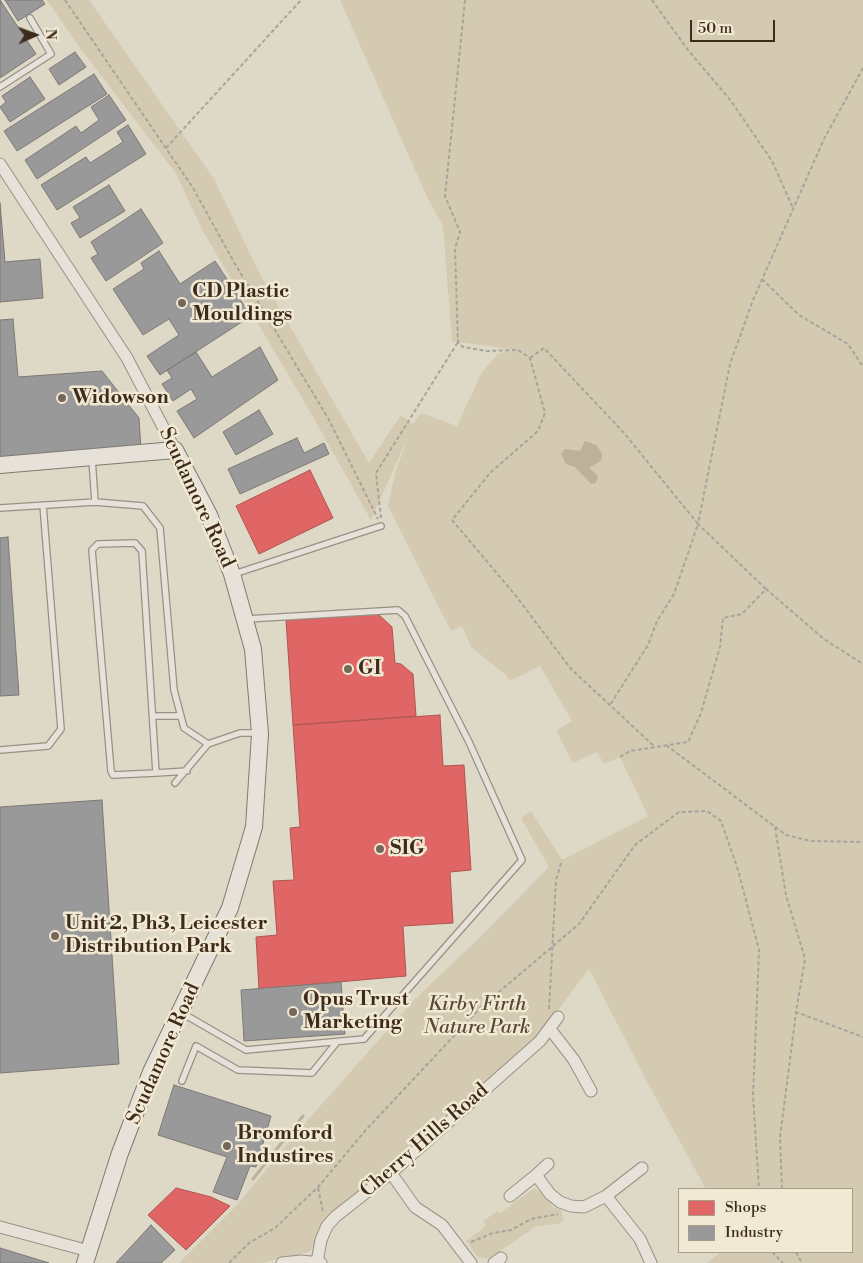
<!DOCTYPE html>
<style>
body{margin:0}
#map{position:relative;width:863px;height:1263px;overflow:hidden;background:#ded8c6;font-family:"Libre Bodoni",serif}
canvas{display:block}
.legend{position:absolute;left:678px;top:1188px;width:175px;height:65px;box-sizing:border-box;background:#f1e9d3;border:1px solid #a99d8a;margin:0;padding:6px 9px;list-style:none;font-size:15px;color:#3d2b1c}
.legend li{display:flex;align-items:center;gap:10px;height:25px}
.legend b{width:25px;border:1px solid #a99d8a}
.north{position:absolute;left:10px;top:10px;width:50px;height:50px;-webkit-text-stroke:4px #f1e9d3;paint-order:stroke;rotate:88deg;font-size:14px;font-weight:700;line-height:20px;text-align:center;color:#3d2b1c}
.north::after{content:'';display:block;margin:auto;width:18px;height:22px;background:#3d2b1c;clip-path:polygon(50% 0,100% 100%,50% 72%,0 100%)}
.scale{position:absolute;left:690px;top:20px;width:85px;height:22px;box-sizing:border-box;border:2px solid #3d2b1c;border-top:0;padding-left:6px;font-size:15px;line-height:18px;white-space:nowrap;color:#3d2b1c;-webkit-text-stroke:4px #f1e9d3;paint-order:stroke}
</style>
<div id="map">
<canvas width="863" height="1263"></canvas>
<ul class="legend">
<li><b style="height:14px;background:#e06666"></b>Shops</li>
<li><b style="height:14px;background:#999"></b>Industry</li>
</ul>
<div class="north">N</div>
<div class="scale">50 m</div>
</div>
<script>
const context = document.querySelector('canvas').getContext('2d');
context.lineJoin = 'round';
function fillPath(path, color) { context.fillStyle = color; context.fill(path, 'evenodd'); }
const toPath = rows => new Path2D(rows.map(r => 'M' + r).join(''));
function stroke(path, color, width, dash) { context.strokeStyle = color; context.lineWidth = width; context.lineCap = dash ? 'butt' : 'round'; context.setLineDash(dash || []); context.stroke(path); }
function drawText(font, color, halo, rows, align = 'center') {
  context.font = font + ' "Libre Bodoni",serif'; context.lineWidth = 5; context.setLineDash([]); context.textBaseline = 'middle'; context.strokeStyle = halo; context.fillStyle = color; for (const [text, x, y, turn = 0] of rows) {
    context.save(); context.translate(x, y); context.rotate((+turn || 0) * Math.PI / 180); context.textAlign = isNaN(turn) ? turn : align; if (halo) context.strokeText(text, 0, 0); context.fillText(text, 0, 0); context.restore();
  }
}
fillPath(toPath([
 [47,0,89,0,214,179,261,276,369,463,401,415,413,424,421,413,457,426,482,372,498,354,516,350,452,341,443,226,427,197,340,0,863,0,863,1263,707,1263,721,1252,852,1252,852,1189,706,1189,652,1091,589,969,537,1038,419,1142,324,1221,315,1246,309,1252,261,1263,179,1263,236,1206,306,1122,414,1000,478,939,549,867,521,818,531,811,562,860,648,816,620,757,604,764,597,752,573,763,556,731,572,721,540,666,510,681,506,675,471,647,462,626,451,631,388,506,395,473,409,435,371,520,308,408,204,233,175,172,77,44],
 [533,1189,541,1191,553,1207,561,1210,564,1220,558,1224,536,1226,489,1259,478,1257,466,1241,486,1226,483,1221,498,1211,500,1213]
]), '#d4cab2');
fillPath(toPath([
 [585,441,596,445,602,453,601,461,589,468,598,476,596,483,591,484,575,467,566,464,561,454,565,449,580,451]
]), '#bdb199');
const shops = toPath([
 [310,470,333,518,259,554,236,506,310,470],
 [378,614,392,627,395,663,401,664,413,674,416,716,293,725,286,620,378,614],
 [440,715,443,766,464,765,471,870,450,872,453,923,403,926,406,976,259,989,256,937,277,935,273,881,294,880,290,828,300,827,293,725,440,715],
 [176,1188,211,1197,230,1206,186,1250,148,1215,176,1188]
]);
fillPath(shops, '#e06666');
stroke(shops, '#af5450', 1);
const industry = toPath([
 [0,0,36,54,0,78,0,0],
 [5,0,42,0,45,4,18,21,5,0],
 [75,52,86,67,59,85,49,69,75,52],
 [94,74,107,94,17,151,4,131,94,74],
 [30,77,45,99,10,122,0,107,6,102,2,96,30,77],
 [109,95,126,120,37,179,25,160,76,126,81,133,99,120,91,107,109,95],
 [128,125,146,154,57,210,41,185,86,157,90,163,123,142,117,132,128,125],
 [109,185,125,211,80,238,71,223,80,218,73,207,109,185],
 [0,203,5,262,40,259,43,298,0,302,0,203],
 [141,209,163,243,106,281,91,258,98,254,91,242,141,209],
 [159,251,180,284,215,261,251,316,160,375,147,356,179,335,169,319,143,335,113,289,144,269,141,263,159,251],
 [13,319,18,377,102,371,139,418,141,449,0,460,0,320,13,319],
 [260,347,278,380,194,438,177,411,197,399,191,389,173,401,162,384,172,378,167,370,196,352,212,377,260,347],
 [259,410,273,434,236,455,223,432,259,410],
 [297,438,304,453,324,443,329,454,240,494,228,469,297,438],
 [8,537,19,695,0,696,0,538,8,537],
 [102,800,119,1064,0,1073,0,807,102,800],
 [341,982,345,1034,244,1041,241,990,341,982],
 [174,1085,271,1116,256,1167,250,1166,237,1200,213,1192,227,1157,158,1135,174,1085],
 [151,1225,175,1250,161,1263,116,1263,151,1225],
 [0,1248,49,1263,0,1263,0,1248]
]);
fillPath(industry, '#999');
stroke(industry, '#7d7874', 1);
stroke(toPath([
 [253,1179,303,1116]
]), '#bdb199', 3);
const lane = toPath([
 [0,87,51,54,30,18],
 [92,459,95,502],
 [0,508,95,502,143,506,160,528,174,690,184,728,208,744],
 [234,574,381,526],
 [153,716,181,716],
 [0,750,48,746,61,729,43,505],
 [156,773,142,551,135,543,98,544,92,550,111,771,113,775,156,773,187,771],
 [175,783,208,744,240,733,258,733],
 [182,1013,246,1050,364,1039,522,860,469,742,405,616,398,610,247,619],
 [182,1081,196,1046,238,1070,312,1073,337,1042]
]);
const street = toPath([
 [0,164,127,358,175,450],
 [550,1029,574,1060,591,1091],
 [391,1173,415,1207,442,1225,471,1263],
 [536,1175,548,1164],
 [510,1196,536,1175,550,1194,560,1202,571,1206,584,1207,606,1196,640,1239,651,1263],
 [606,1196,642,1168],
 [0,1227,89,1251],
 [317,1262,321,1240,327,1226,335,1217,391,1173,540,1041,558,1017],
 [282,1263,301,1261,321,1263],
 [494,1263,501,1258]
]);
const secondary = toPath([
 [0,465,175,450,209,515,232,574,253,649,260,734,254,827,230,908,151,1072,120,1153,85,1263]
]);
stroke(lane, '#969185', 8);
stroke(street, '#969185', 13);
stroke(secondary, '#7f796f', 18);
stroke(toPath([
 [65,0,193,188,235,264,328,418,378,519],
 [465,0,445,196,460,232,455,249,458,342,463,347,487,351,518,350,530,358,545,413,538,431,490,473,452,520,516,596,571,669,655,747],
 [652,0,688,50,731,101,772,161,793,208],
 [166,148,301,0],
 [762,279,799,315,848,344,863,367],
 [530,358,544,348,624,433,698,524,674,594,657,621,648,645,610,705],
 [381,518,376,473,458,342],
 [766,589,698,524,730,364,753,300,824,139,863,68],
 [666,745,786,835,811,841,863,842],
 [620,757,630,751,688,742,701,713,720,647,723,618,742,614,766,589,824,639,863,664],
 [775,827,786,895,805,959,796,1012,863,1037],
 [549,1009,556,880,562,860],
 [318,1188,323,1212],
 [782,1189,780,1137,796,1013],
 [471,1242,493,1233,511,1230,531,1219,558,1214],
 [772,1252,783,1263],
 [796,1252,802,1263],
 [229,1263,249,1243,275,1228,319,1186,365,1131,480,1008,579,924,635,845,679,812,707,811,721,821,738,870,759,950,753,1096,759,1189]
]), '#a8a49c', 2, [4, 2.5]);
stroke(lane, '#e6e2da', 5.5);
stroke(street, '#e6e2da', 11);
stroke(secondary, '#e6e2da', 16);
for (const [x, y, r, color] of [
 [182,303,5,"#756858"],
 [62,398,5,"#756858"],
 [348,669,5,"#756858"],
 [380,849,5,"#756858"],
 [55,936,5,"#756858"],
 [293,1012,5,"#756858"],
 [227,1146,5,"#756858"]
]) { const dot = new Path2D(); dot.arc(x, y, r, 0, 2 * Math.PI); context.fillStyle = color; context.fill(dot); stroke(dot, '#f1e9d3', 2); }
drawText('bold 20px', '#3d2b1c', '#f1e9d3', [
 ["CD Plastic",192,292],
 ["Mouldings",192,315],
 ["Widowson",72,398],
 ["GI",358,669],
 ["SIG",390,849],
 ["Unit 2, Ph3, Leicester",65,924],
 ["Distribution Park",65,947],
 ["Opus Trust",303,1000],
 ["Marketing",303,1023],
 ["Bromford",237,1134],
 ["Industires",237,1157]
], 'left');
drawText('20px', '#3d2b1c', '#f1e9d3', [
 ["Scudamore Road",196,498,65],
 ["Scudamore Road",164,1054,-66],
 ["Cherry Hills Road",425,1141,-41]
]);
drawText('italic 20px', '#5a4937', '#f1e9d3', [
 ["Kirby Firth",477,1005],
 ["Nature Park",477,1028]
]);
</script>
